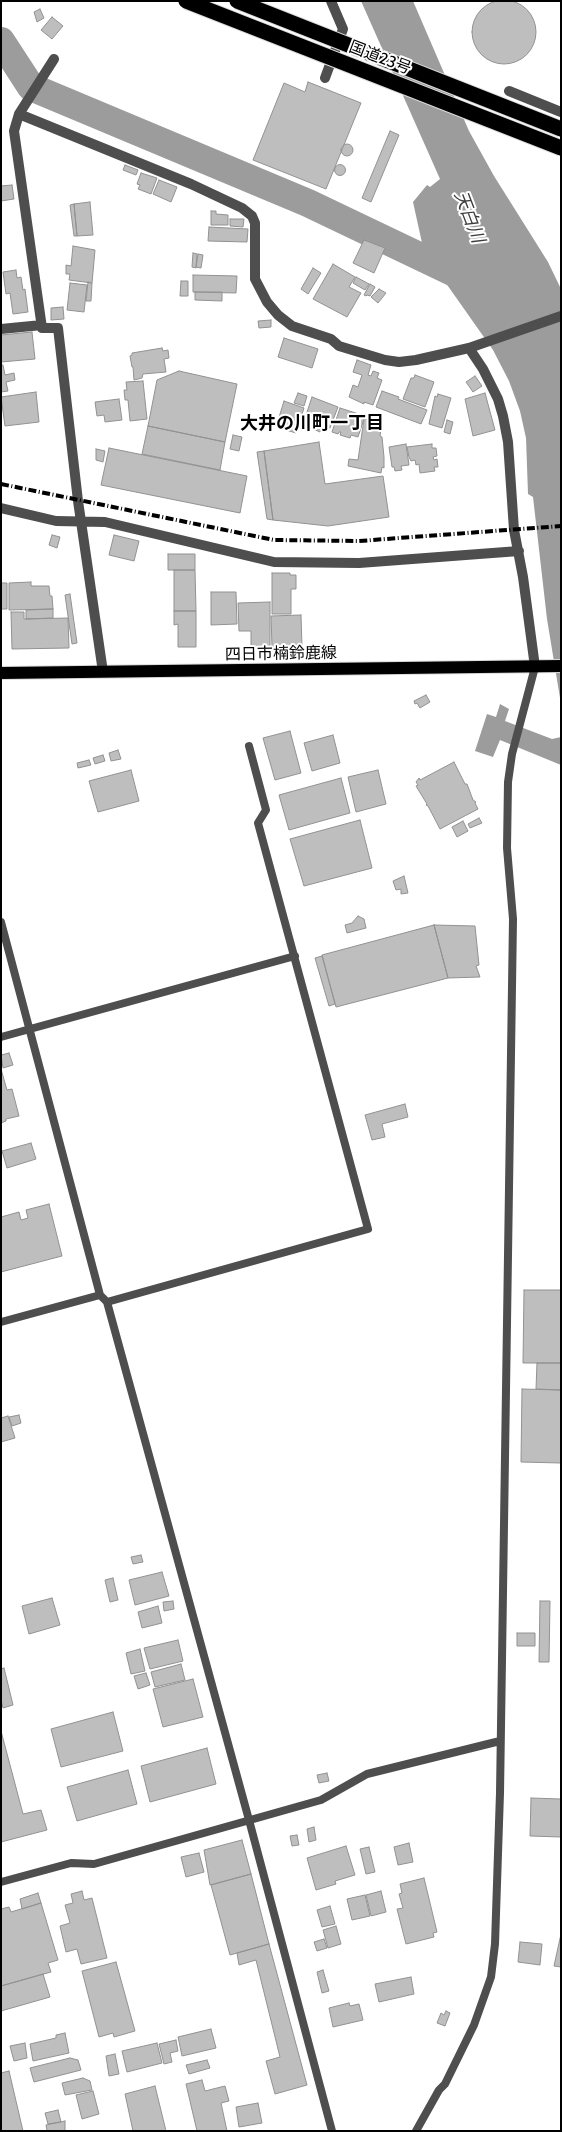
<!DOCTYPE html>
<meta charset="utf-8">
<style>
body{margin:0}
#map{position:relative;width:562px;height:2132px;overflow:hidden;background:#fff;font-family:Cabin,sans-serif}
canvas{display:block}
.frame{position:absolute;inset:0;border:2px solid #000;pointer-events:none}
</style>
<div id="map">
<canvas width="562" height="2132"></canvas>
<div class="frame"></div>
</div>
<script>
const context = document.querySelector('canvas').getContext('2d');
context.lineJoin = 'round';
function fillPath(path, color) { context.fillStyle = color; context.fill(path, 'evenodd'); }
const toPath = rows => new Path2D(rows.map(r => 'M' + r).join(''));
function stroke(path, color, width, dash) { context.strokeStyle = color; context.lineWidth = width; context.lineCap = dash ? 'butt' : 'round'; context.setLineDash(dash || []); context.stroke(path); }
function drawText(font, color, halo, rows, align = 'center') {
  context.font = font + ' Cabin,"Noto Sans JP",sans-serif'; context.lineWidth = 4; context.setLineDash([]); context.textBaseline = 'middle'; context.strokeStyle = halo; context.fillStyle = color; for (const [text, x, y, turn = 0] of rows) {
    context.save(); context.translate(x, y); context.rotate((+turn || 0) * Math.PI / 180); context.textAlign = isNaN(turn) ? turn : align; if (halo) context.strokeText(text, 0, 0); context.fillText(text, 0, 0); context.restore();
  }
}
fillPath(toPath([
 [361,1,413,1,469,131,494,176,548,262,561,289,561,704,547,619,533,497,528,494,526,438,520,411,509,381,493,350,424,252,413,202,427,185,430,187,440,179],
 [500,704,509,709,505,721,552,739,561,737,561,765,500,740,493,757,475,751,487,714,496,717]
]), '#9c9c9c');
stroke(toPath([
 [1,41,31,87,308,203,465,278]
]), '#9c9c9c', 28);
const building = toPath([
 '472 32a32 32 0 1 1 64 0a32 32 0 1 1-64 0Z',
 [40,9,44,18,37,22,34,12,40,9],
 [52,17,63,26,52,39,41,30,52,17],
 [308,82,361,103,326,189,253,160,284,83,305,92,308,82],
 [390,131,399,135,371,202,362,198,390,131],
 '341 150a6 6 0 1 1 12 0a6 6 0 1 1-12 0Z',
 '334.5 170a5.5 5.5 0 1 1 11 0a5.5 5.5 0 1 1-11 0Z',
 [125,165,138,170,136,175,123,170,125,165],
 [141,173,157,178,151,194,138,189,140,185,137,184,141,173],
 [159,180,177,187,171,202,153,194,159,180],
 [12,185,14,199,1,201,1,186,12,185],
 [90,202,93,235,77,236,74,204,90,202],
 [74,204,77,236,74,236,70,205,74,204],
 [211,211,216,211,216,214,228,215,228,225,211,225,211,211],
 [230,219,244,219,243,227,230,226,230,219],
 [209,227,248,229,247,242,208,241,209,227],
 [364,240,385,248,374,273,353,263,364,240],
 [73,246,95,250,92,283,69,280,70,274,66,274,66,265,71,266,73,246],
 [193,253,197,254,196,268,192,267,193,253],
 [198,254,203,255,201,268,196,267,198,254],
 [333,264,355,277,349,287,361,293,347,317,313,299,333,264],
 [313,268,321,273,308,294,301,289,313,268],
 [16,270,17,278,21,277,23,290,25,289,28,312,13,314,10,293,6,294,3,272,16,270],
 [193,275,237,276,236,293,193,292,193,275],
 [356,277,369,284,365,290,353,283,356,277],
 [181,281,188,281,188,296,180,296,181,281],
 [88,282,92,283,91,301,86,301,88,282],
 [70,283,87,285,84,312,67,310,70,283],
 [370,284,375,287,370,296,367,295,366,296,364,295,370,284],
 [379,289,386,293,378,303,371,297,379,289],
 [195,292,222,292,222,301,195,300,195,292],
 [63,307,64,319,51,320,51,308,63,307],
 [271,320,271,327,259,328,258,321,271,320],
 [32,332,35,359,1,362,1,335,32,332],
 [284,338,318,349,312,368,278,357,284,338],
 [162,348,163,351,168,350,169,358,164,359,166,372,143,374,142,378,134,380,133,367,132,367,130,356,132,355,132,353,162,348],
 [357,360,371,365,368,375,371,376,373,371,379,373,377,378,382,380,373,405,364,402,364,404,349,397,353,385,358,387,362,375,353,372,357,360],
 [1,365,3,365,5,375,14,373,15,380,6,382,8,391,1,392,1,365],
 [179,371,237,384,225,442,148,426,157,380,179,371],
 [415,375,434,382,425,407,403,399,411,378,414,378,415,375],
 [475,376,482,386,473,392,466,382,475,376],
 [143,381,147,419,130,421,128,400,125,400,124,390,127,390,126,382,143,381],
 [382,391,399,397,398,399,427,410,421,424,376,407,382,391],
 [36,392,39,422,5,426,1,397,36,392],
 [298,393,307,396,304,406,294,403,298,393],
 [485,393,495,430,473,436,465,399,485,393],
 [438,394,451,398,442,428,429,424,435,396,437,397,438,394],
 [312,397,338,407,330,428,322,425,320,432,313,429,316,422,305,418,312,397],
 [119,399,122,420,105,422,104,415,97,416,95,402,119,399],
 [284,401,304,408,296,433,276,427,284,401],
 [340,408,365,416,358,437,351,435,350,438,340,435,341,432,339,432,338,434,332,432,340,408],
 [364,419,382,422,380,436,382,437,384,457,384,468,382,467,381,473,348,466,349,459,358,460,364,419],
 [447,420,453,422,450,434,444,432,447,420],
 [148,426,225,442,220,470,142,454,148,426],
 [233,435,242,437,239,451,230,449,233,435],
 [319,442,325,484,383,476,389,517,328,526,273,520,264,451,319,442],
 [406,444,409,465,401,466,402,470,395,471,394,467,392,467,389,447,406,444],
 [432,444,432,448,436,448,437,456,433,457,434,460,437,459,438,467,434,467,435,471,420,473,419,464,416,465,415,460,411,461,409,457,407,447,432,444],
 [109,448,247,476,240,513,101,485,109,448],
 [96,449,105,451,103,462,96,460,96,449],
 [264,451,273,520,267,519,257,452,264,451],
 [52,535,60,537,57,548,49,545,52,535],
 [114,535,139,541,134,561,109,555,114,535],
 [168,554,195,554,195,570,168,570,168,554],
 [174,570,195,570,196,611,174,611,174,570],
 [272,573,290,573,290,575,296,575,296,589,291,589,291,614,272,614,272,573],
 [31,582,31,586,49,586,50,596,52,596,53,609,9,610,9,583,31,582],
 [1,583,7,583,7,609,1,609,1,583],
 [211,592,236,592,237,624,211,625,211,592],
 [70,594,77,643,72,644,65,595,70,594],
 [270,602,270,648,251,648,251,631,239,631,238,603,270,602],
 [53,609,53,618,26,619,26,610,53,609],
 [174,611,196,611,196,647,178,647,178,624,174,625,174,611],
 [11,612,24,612,24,619,68,618,69,648,12,649,11,612],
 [301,615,302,647,272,647,271,616,301,615],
 [426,695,430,702,420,708,417,703,415,704,414,701,426,695],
 [290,731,301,773,275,780,263,738,290,731],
 [333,735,340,763,312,771,304,743,333,735],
 [118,750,121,759,111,761,109,753,118,750],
 [103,755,105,761,95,764,93,758,103,755],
 [89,760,91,765,78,768,77,763,89,760],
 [454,762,465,784,467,784,473,800,476,802,475,803,478,809,440,829,428,806,426,805,427,804,416,786,418,785,416,782,419,778,420,780,454,762],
 [131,770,139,801,98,812,89,781,131,770],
 [378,770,386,804,356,812,348,777,378,770],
 [341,778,350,813,289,830,279,795,341,778],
 [479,818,482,823,470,828,468,824,479,818],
 [360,820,372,868,304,886,290,839,360,820],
 [463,821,468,831,457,837,452,827,463,821],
 [404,876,408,893,401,894,401,889,396,890,393,881,404,876],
 [358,916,364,919,366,928,347,933,345,925,352,923,358,916],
 [434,925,475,926,479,965,476,966,480,977,448,978,434,925],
 [434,925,448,978,336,1007,322,955,434,925],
 [322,956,335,1004,329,1006,315,958,322,956],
 [9,1053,13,1065,3,1068,1,1055,9,1053],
 [1,1069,7,1090,12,1089,19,1116,6,1119,6,1121,1,1123,1,1069],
 [405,1104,408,1117,382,1124,385,1137,372,1140,365,1115,405,1104],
 [31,1143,36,1159,7,1168,2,1151,31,1143],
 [49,1204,62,1256,1,1272,1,1217,19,1212,21,1220,28,1218,26,1210,49,1204],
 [524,1290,561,1290,561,1363,523,1363,524,1290],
 [537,1363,561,1363,561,1390,536,1389,537,1363],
 [522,1389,561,1390,561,1463,521,1462,522,1389],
 [19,1415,21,1423,12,1426,9,1417,19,1415],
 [8,1416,15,1438,1,1442,1,1418,8,1416],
 [141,1555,143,1562,133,1564,131,1557,141,1555],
 [162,1572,169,1596,135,1605,129,1580,162,1572],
 [113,1578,118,1600,110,1602,105,1580,113,1578],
 [52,1598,60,1625,29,1634,22,1606,52,1598],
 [173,1601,174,1609,164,1611,163,1602,173,1601],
 [540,1601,550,1601,549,1662,539,1662,540,1601],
 [158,1606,162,1623,142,1628,138,1612,158,1606],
 [517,1633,535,1633,535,1646,517,1646,517,1633],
 [178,1640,183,1661,150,1669,144,1648,178,1640],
 [140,1649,145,1671,131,1674,126,1653,140,1649],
 [181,1664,185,1680,155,1687,151,1672,181,1664],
 [4,1668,13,1705,3,1708,1,1700,1,1669,4,1668],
 [146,1673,150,1685,138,1689,134,1676,146,1673],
 [193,1679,203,1717,163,1727,153,1689,193,1679],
 [113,1712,123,1751,61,1767,51,1729,113,1712],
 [1,1731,23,1814,41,1810,47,1830,1,1842,1,1731],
 [207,1748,216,1784,150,1802,141,1766,207,1748],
 [128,1770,137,1804,77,1821,67,1787,128,1770],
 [327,1773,329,1781,319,1783,317,1775,327,1773],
 [531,1798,561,1799,561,1837,530,1836,531,1798],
 [314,1827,316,1840,309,1842,307,1829,314,1827],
 [297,1835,299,1845,292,1846,290,1836,297,1835],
 [242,1840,251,1874,210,1885,204,1850,242,1840],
 [409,1843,413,1862,398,1865,394,1847,409,1843],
 [346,1846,355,1875,335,1881,336,1884,316,1890,307,1858,346,1846],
 [369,1847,375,1872,366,1874,360,1849,369,1847],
 [199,1853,204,1872,186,1877,181,1857,199,1853],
 [251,1874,269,1944,230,1955,211,1885,251,1874],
 [424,1878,437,1932,433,1933,434,1937,406,1944,397,1909,403,1908,399,1894,402,1893,400,1884,424,1878],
 [82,1891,84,1900,92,1898,107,1958,81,1964,77,1949,66,1952,60,1926,70,1923,65,1905,73,1903,71,1894,82,1891],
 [381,1891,386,1912,371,1916,366,1895,381,1891],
 [38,1893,41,1903,22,1909,20,1899,38,1893],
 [365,1895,370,1916,352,1920,347,1899,365,1895],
 [41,1903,58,1960,48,1963,51,1972,1,1986,1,1909,9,1907,11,1912,41,1903],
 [330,1906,335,1924,322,1927,317,1910,330,1906],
 [336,1926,341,1944,328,1948,323,1930,336,1926],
 [561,1934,561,1967,554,1966,561,1934],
 [324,1939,327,1948,317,1951,314,1942,324,1939],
 [520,1942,542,1944,540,1965,518,1962,520,1942],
 [269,1944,307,2085,275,2094,266,2061,280,2057,256,1960,239,1965,237,1953,269,1944],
 [116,1962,135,2031,114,2037,113,2033,99,2037,82,1971,116,1962],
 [323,1970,329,1991,322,1993,317,1972,323,1970],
 [43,1974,50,1997,1,2011,1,1986,43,1974],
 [411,1977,414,1994,379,2002,375,1984,411,1977],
 [349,2003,350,2006,359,2004,363,2020,333,2027,329,2008,349,2003],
 [446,2011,450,2013,445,2026,437,2023,441,2013,444,2015,446,2011],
 [211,2029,216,2048,182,2056,178,2037,211,2029],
 [65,2033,69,2053,33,2061,30,2044,56,2038,56,2035,65,2033],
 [176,2040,178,2051,170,2053,172,2062,164,2064,159,2044,176,2040],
 [25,2043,27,2058,14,2061,10,2046,25,2043],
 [157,2043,162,2063,127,2072,122,2051,157,2043],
 [115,2054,119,2074,109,2076,106,2056,115,2054],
 [70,2058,78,2060,81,2070,34,2082,30,2068,70,2058],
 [207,2060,210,2068,189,2074,186,2065,207,2060],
 [9,2071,23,2131,1,2131,1,2073,9,2071],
 [83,2078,90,2081,92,2090,65,2095,62,2083,83,2078],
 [202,2080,205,2091,225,2086,229,2101,221,2103,227,2131,197,2131,186,2084,202,2080],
 [155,2086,166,2131,133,2131,125,2094,155,2086],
 [93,2091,99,2114,82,2119,76,2095,93,2091],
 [258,2103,262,2123,239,2127,236,2107,258,2103],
 [58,2110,61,2122,48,2124,45,2113,58,2110],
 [65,2121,65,2131,47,2131,46,2125,65,2121]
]);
fillPath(building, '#bebebe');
stroke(building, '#929292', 1);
const primary = toPath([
 [1,673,561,666]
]);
stroke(primary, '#dbdbdb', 14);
stroke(toPath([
 [1,922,100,1295,107,1302,249,1820,332,2131],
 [1,1037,295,956],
 [107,1302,368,1229,258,823,266,810,249,746],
 [1,1322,100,1295],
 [1,1882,71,1863,94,1864,321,1800,367,1774,500,1741],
 [416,2131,439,2090,445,2084,474,2025,491,1977,495,1944,500,1793,513,919,507,848,508,782,512,754,535,667]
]), '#4e4e4e', 8);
stroke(toPath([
 [54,59,19,114,14,131,42,328,58,328,78,501,103,672],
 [325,78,343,29,331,1],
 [509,91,561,112],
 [19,114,191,184,242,208,252,216,255,223,255,279,267,302,278,315,292,326,331,339,339,346,385,360,399,362,416,360,469,348,561,316],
 [1,329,42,325],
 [469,348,483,369,498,399,503,416,508,442,514,530,523,577,535,667],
 [1,508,56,521,105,522,274,562,359,563,519,551]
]), '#4e4e4e', 10);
stroke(primary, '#000', 12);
stroke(toPath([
 [1,484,274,540,359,541,561,526]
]), '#000', 4, [8, 2.5, 1, 2.5]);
const highwayBridge = toPath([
 [186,1,561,148],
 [237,1,561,129]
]);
stroke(highwayBridge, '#dbdbdb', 17, []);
stroke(highwayBridge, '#000', 15);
drawText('16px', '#000', '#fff', [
 ["国道23号",380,58,21],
 ["四日市楠鈴鹿線",281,654,-1]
]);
drawText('italic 18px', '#3d3d3d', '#fff', [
 ["天白川",469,217,69]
]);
drawText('bold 18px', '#000', '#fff', [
 ["大井の川町一丁目",312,424]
]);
</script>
